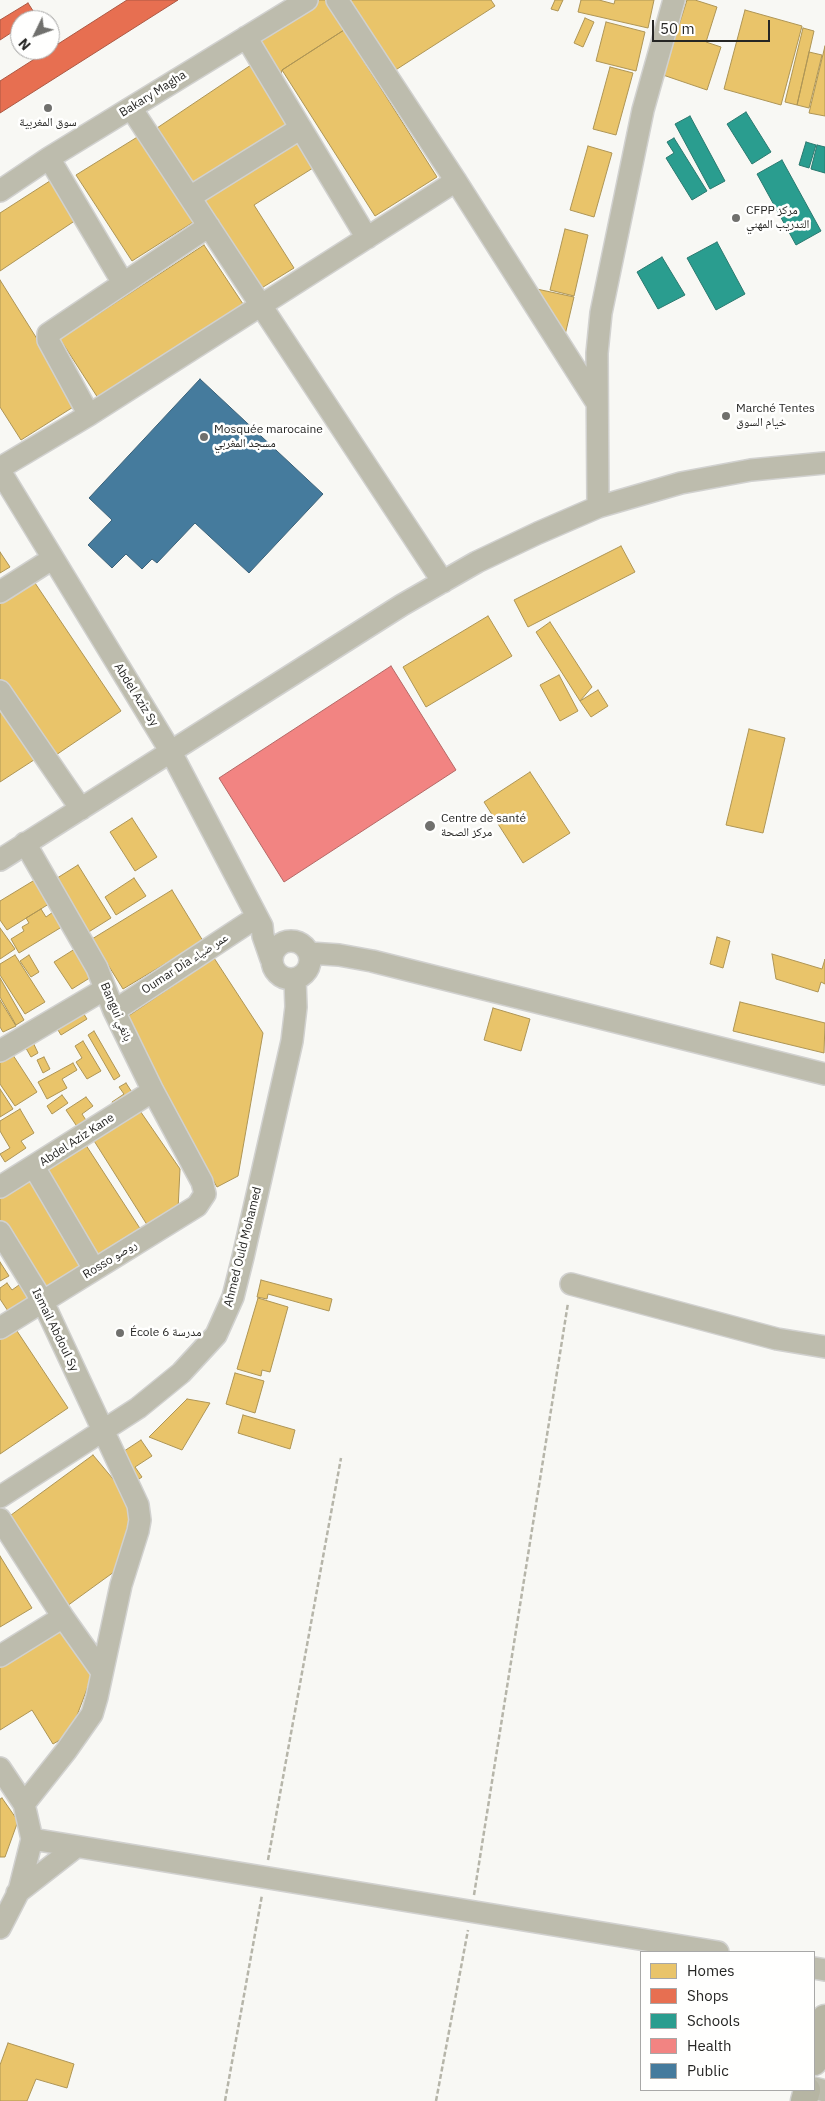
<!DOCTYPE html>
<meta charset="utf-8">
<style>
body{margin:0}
#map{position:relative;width:825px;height:2101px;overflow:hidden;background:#f8f8f4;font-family:"IBM Plex Sans",sans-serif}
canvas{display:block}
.legend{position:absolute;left:640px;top:1951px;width:175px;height:140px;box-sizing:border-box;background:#fffffe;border:1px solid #a8a8a7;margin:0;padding:6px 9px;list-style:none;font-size:15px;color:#262624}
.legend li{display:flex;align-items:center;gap:10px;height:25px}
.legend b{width:25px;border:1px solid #a8a8a7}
.north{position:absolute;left:10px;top:10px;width:50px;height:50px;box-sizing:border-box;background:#fffffe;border:1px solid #a8a8a7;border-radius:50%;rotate:228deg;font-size:14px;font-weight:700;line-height:20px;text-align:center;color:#262624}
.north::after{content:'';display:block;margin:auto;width:18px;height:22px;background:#70706d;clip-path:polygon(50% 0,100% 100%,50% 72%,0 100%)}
.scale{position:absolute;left:652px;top:20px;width:118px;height:22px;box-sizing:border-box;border:2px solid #262624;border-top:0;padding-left:6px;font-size:15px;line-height:18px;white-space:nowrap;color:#262624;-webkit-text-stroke:4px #fffffe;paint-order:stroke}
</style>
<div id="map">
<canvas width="825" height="2101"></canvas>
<ul class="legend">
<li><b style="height:14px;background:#e9c46a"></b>Homes</li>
<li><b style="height:14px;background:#e76f51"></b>Shops</li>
<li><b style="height:14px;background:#2a9d8f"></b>Schools</li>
<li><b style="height:14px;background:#f28482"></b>Health</li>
<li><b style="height:14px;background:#457b9d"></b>Public</li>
</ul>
<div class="north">N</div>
<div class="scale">50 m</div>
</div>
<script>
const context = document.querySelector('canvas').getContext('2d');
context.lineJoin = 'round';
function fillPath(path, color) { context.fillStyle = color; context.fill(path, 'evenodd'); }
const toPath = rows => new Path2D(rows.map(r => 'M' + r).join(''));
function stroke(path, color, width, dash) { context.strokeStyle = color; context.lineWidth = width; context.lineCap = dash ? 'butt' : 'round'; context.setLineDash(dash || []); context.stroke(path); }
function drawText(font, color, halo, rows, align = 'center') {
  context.font = font + ' "IBM Plex Sans","Noto Naskh Arabic",sans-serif'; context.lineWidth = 5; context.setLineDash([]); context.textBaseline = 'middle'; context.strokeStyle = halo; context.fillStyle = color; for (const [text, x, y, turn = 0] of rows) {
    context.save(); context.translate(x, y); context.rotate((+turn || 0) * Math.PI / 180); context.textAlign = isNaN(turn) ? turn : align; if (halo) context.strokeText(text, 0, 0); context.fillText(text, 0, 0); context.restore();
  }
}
const homes = toPath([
 [319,0,329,0,344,30,282,70,281,75,258,44,319,0],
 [346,0,491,0,495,6,394,71,346,0],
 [555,0,563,0,558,11,551,9,555,0],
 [581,0,599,0,614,4,615,0,654,0,648,28,578,12,581,0],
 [687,0,695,0,717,7,706,42,721,47,707,90,663,75,687,0],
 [745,10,802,26,781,105,724,89,745,10],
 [585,18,594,22,583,47,574,43,585,18],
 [606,22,645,32,636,71,596,61,606,22],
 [803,28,814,31,797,105,785,102,803,28],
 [344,30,437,177,375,216,282,70,344,30],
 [825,46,825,116,809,113,825,46],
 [809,52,822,55,809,108,797,105,809,52],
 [251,65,290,126,191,188,154,130,251,65],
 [610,67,633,73,616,135,593,129,610,67],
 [139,136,195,221,132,261,76,175,139,136],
 [294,138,313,168,254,205,294,268,260,289,201,196,294,138],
 [588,146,612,153,594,217,570,210,588,146],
 [53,179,76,220,0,271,0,213,53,179],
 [565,229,588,235,574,296,550,290,565,229],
 [204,245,243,304,98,398,60,339,204,245],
 [0,280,78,404,21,440,0,407,0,280],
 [532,288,574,297,565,335,532,288],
 [621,546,635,572,528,627,514,600,621,546],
 [0,552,10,567,0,573,0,552],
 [33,580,121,711,53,757,0,679,0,602,33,580],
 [488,616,512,656,426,707,403,667,488,616],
 [550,622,592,687,580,701,536,632,550,622],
 [559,675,578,711,560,721,540,685,559,675],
 [598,690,608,706,591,717,580,701,598,690],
 [0,697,40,756,0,782,0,697],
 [749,729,785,738,763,833,726,825,749,729],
 [530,772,570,833,523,863,484,802,530,772],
 [132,818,157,857,135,871,110,832,132,818],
 [78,865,111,918,87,933,54,880,78,865],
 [38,878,52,902,7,930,0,920,0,901,38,878],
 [134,878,146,896,116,915,105,897,134,878],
 [172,890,203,941,123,989,92,939,172,890],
 [41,909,46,917,56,910,65,925,19,953,11,939,24,931,22,927,29,923,26,918,41,909],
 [0,928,15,949,0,959,0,928],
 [717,937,730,941,723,968,710,964,717,937],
 [78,947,96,974,72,989,54,962,78,947],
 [772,954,822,969,825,959,825,984,821,982,818,992,776,979,772,954],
 [15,955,45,1002,25,1014,0,975,0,964,15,955],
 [29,955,39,972,31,977,20,961,29,955],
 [214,958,263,1033,238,1176,217,1187,121,1021,214,958],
 [0,978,24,1020,16,1025,0,997,0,978],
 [0,1000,16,1026,3,1032,0,1027,0,1000],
 [740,1002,825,1023,824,1053,733,1031,740,1002],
 [80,1008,87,1019,61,1035,55,1025,80,1008],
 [493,1008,530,1019,521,1051,484,1040,493,1008],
 [94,1031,120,1076,114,1080,88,1035,94,1031],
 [31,1038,38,1053,31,1057,23,1043,31,1038],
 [83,1041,101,1071,87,1079,76,1062,82,1058,75,1046,83,1041],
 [9,1049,37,1092,15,1106,0,1084,0,1055,9,1049],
 [44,1057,50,1069,43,1073,37,1060,44,1057],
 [73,1063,77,1070,62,1079,67,1088,47,1099,38,1082,73,1063],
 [126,1083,135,1097,116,1109,112,1102,124,1094,119,1087,126,1083],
 [0,1089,13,1109,0,1117,0,1089],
 [62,1095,68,1103,52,1114,47,1106,62,1095],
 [86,1097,93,1106,82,1114,89,1125,80,1131,66,1110,86,1097],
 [136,1105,180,1169,178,1210,151,1231,91,1136,136,1105],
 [20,1109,34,1133,21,1141,26,1148,5,1162,0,1154,10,1148,0,1131,0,1121,20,1109],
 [82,1139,141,1230,97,1259,38,1167,82,1139],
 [31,1176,86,1265,41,1292,0,1224,0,1195,31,1176],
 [0,1262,9,1276,0,1281,0,1262],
 [261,1280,332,1299,329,1311,268,1294,267,1299,257,1297,261,1280],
 [7,1283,12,1290,19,1285,29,1300,10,1314,0,1299,0,1288,7,1283],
 [258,1298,288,1307,270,1372,262,1370,261,1376,237,1369,258,1298],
 [13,1325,68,1408,0,1454,0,1333,13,1325],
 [235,1373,264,1381,255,1413,226,1404,235,1373],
 [187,1399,210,1403,182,1450,149,1437,187,1399],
 [243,1415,295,1430,290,1449,238,1433,243,1415],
 [141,1440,152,1456,135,1467,142,1477,133,1483,115,1457,141,1440],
 [93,1455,133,1503,118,1569,67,1606,7,1518,93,1455],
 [0,1556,32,1608,0,1627,0,1556],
 [59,1624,93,1673,70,1734,53,1744,32,1710,0,1730,0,1661,59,1624],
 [2,1798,18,1821,5,1857,0,1857,0,1799,2,1798],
 [8,2043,74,2064,67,2088,36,2079,27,2101,0,2101,0,2065,8,2043]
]);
fillPath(homes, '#e9c46a');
stroke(homes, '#ae9555', 1);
const shops = toPath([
 [127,0,178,0,0,113,0,81,127,0],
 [28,3,37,17,31,20,20,20,20,27,0,40,0,20,28,3]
]);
fillPath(shops, '#e76f51');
stroke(shops, '#ad5944', 1);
const schools = toPath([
 [746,112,771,152,752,164,727,124,746,112],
 [690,116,725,181,710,189,675,124,690,116],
 [674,138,707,191,692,200,666,158,674,153,667,142,674,138],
 [806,142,816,145,809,168,799,165,806,142],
 [817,145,825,147,825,173,811,169,817,145],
 [782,160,821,231,796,245,757,174,782,160],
 [717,242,745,294,716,310,687,258,717,242],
 [662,257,685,295,658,309,637,272,662,257]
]);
fillPath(schools, '#2a9d8f');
stroke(schools, '#29796f', 1);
const health = toPath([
 [391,666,456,770,284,882,219,778,391,666]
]);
fillPath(health, '#f28482');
stroke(health, '#b56866', 1);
const public = toPath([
 [200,379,323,494,249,573,195,523,157,563,152,559,142,569,126,554,112,568,88,545,112,520,89,498,200,379]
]);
fillPath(public, '#457b9d');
stroke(public, '#3c6279', 1);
const minor = toPath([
 [337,0,456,181,597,403],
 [246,37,367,238],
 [131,108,443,582],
 [49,158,123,283],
 [0,191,49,158,307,0],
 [190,197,301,128],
 [89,415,48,340,48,334,209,226],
 [0,468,89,415,456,181],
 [0,471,171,752,262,926,263,936,271,959],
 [598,507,597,353,601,313,643,110,674,0],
 [0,592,52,559],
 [0,691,81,809],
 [0,860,402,605,477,562,538,533,598,507,681,483,751,470,825,463],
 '272 960a19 19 0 1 1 38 0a19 19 0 1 1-38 0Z',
 [309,953,339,955,372,961,825,1074],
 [114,1011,257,917],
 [0,1051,105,989],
 [34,1167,94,1269],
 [0,1187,153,1091],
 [0,1232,43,1302,138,1505,140,1520,138,1531,121,1585,97,1697,92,1714,66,1751,24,1804,32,1839,19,1891,0,1928],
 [571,1284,777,1339,825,1347],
 [0,1328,197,1206,205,1194,202,1182,153,1091,114,1011,97,968,25,843],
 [0,1497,138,1408,181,1373,216,1335,233,1297,243,1257,292,1041,296,1007,295,979],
 [0,1519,63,1617,102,1672],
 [0,1656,63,1617],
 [0,1768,24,1804],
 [32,1839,718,1952],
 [17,1893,76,1847],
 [814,1968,825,1970],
 [814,2088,825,2091]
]);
const major = toPath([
 [814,2062,825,2018],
 [804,2101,807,2090]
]);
stroke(minor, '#d1d1cf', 24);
stroke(major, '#d1d1cf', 29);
stroke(toPath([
 [268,1860,341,1458],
 [474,1895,568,1303],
 [225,2101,262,1895],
 [436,2101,468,1930]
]), '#b6b5a9', 2.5, [5, 2.5]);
stroke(minor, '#bdbcad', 21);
stroke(major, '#b6b5a3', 26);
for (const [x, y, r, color] of [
 [48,108,5,"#70706d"],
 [736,218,5,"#70706d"],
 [726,416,5,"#70706d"],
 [204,437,5,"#70706d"],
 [430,826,6,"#70706d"],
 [120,1333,5,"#70706d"]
]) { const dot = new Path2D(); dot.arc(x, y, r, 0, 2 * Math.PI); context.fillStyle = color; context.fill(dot); stroke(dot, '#fffffe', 2); }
drawText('12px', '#262624', '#fffffe', [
 ["Bakary Magha",153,94,-32],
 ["Abdel Aziz Sy",136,695,58],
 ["Oumar Dia عمر ضياء",185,964,-33],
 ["Bangui بانغي",116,1012,67],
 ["Abdel Aziz Kane",77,1140,-33],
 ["Ahmed Ould Mohamed",243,1247,-76],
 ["Rosso روصو",110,1260,-32],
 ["Ismail Abdoul Sy",55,1330,64]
]);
drawText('12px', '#262624', '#fffffe', [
 ["سوق المغربية",48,123,"center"],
 ["CFPP مركز",746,211],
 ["التدريب المهني",746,225],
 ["Marché Tentes",736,409],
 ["خيام السوق",736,423],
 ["Mosquée marocaine",214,430],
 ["مسجد المغربي",214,444],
 ["Centre de santé",441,819],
 ["مركز الصحة",441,833],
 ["École 6 مدرسة",130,1333]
], 'left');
</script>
